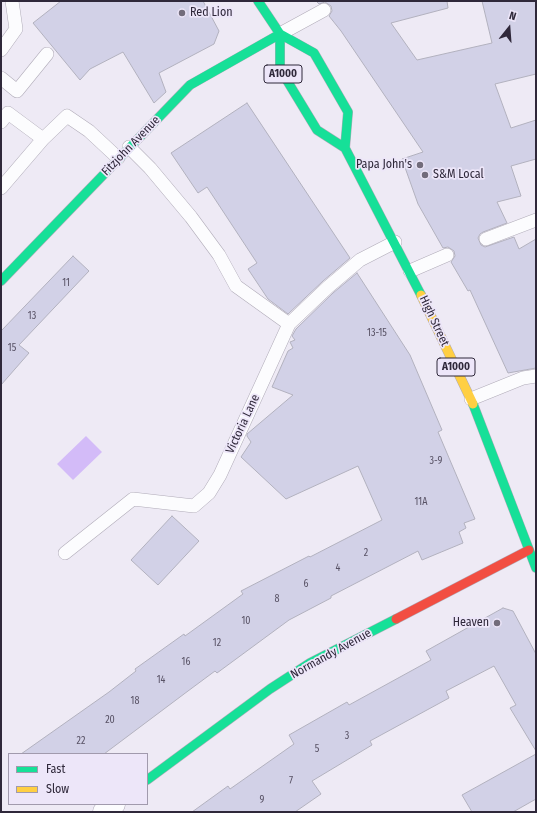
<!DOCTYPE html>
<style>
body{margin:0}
#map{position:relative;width:537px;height:813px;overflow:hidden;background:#eeeaf5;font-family:"Fira Sans Condensed",sans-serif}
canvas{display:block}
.frame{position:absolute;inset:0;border:2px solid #2f283a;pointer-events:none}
.legend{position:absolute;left:8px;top:753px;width:140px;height:52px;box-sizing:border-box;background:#ede6f9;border:1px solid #a19aad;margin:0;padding:5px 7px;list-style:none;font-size:12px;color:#2f283a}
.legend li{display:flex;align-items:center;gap:8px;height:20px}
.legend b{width:20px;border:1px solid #a19aad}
.north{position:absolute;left:489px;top:8px;width:40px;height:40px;-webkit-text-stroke:3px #ede6f9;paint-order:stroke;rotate:17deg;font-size:11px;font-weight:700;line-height:16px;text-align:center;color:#2f283a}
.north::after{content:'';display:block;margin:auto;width:14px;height:18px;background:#2f283a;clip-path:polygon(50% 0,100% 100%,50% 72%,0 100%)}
</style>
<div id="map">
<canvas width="537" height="813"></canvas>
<div class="frame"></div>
<ul class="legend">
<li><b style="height:5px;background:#16e098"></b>Fast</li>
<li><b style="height:5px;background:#ffcf43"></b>Slow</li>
</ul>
<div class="north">N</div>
</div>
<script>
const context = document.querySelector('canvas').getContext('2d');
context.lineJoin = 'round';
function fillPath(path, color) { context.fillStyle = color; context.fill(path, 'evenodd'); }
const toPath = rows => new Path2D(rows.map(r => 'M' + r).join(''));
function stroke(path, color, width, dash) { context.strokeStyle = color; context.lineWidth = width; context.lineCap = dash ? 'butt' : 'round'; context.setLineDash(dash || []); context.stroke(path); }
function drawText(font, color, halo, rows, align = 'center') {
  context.font = font + ' "Fira Sans Condensed",sans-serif'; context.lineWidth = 3.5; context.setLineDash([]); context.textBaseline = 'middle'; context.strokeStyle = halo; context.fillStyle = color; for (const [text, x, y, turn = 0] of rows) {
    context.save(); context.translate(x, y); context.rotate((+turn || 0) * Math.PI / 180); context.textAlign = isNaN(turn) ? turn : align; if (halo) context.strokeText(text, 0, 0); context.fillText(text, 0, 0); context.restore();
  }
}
fillPath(toPath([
 [86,436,102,452,73,480,57,464]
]), '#d3bbf8');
const building = toPath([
 [61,1,203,1,219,31,214,44,159,73,166,92,154,103,123,52,90,69,80,80,33,23,61,1],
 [316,1,447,1,448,8,391,23,417,60,492,43,482,1,536,1,536,74,495,84,511,128,536,120,536,159,511,166,521,196,497,202,507,223,483,232,480,234,478,238,481,245,485,247,514,237,519,249,536,239,536,368,508,373,470,290,468,291,451,262,455,256,454,251,448,247,443,248,418,204,402,159,423,152,341,31,329,16,332,11,331,6,325,2,319,4,316,1],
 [247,103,350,258,323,281,288,314,268,299,248,269,257,263,207,187,198,193,171,153,247,103],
 [73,256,89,271,19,345,29,353,1,385,1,329,2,330,73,256],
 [357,273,410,355,442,430,438,432,475,519,464,523,466,528,459,532,463,543,422,560,418,551,331,596,331,598,289,620,217,673,215,671,188,691,104,754,21,754,109,692,136,671,135,669,184,634,185,636,243,594,241,591,309,556,310,557,382,520,358,466,286,499,241,457,251,442,247,436,247,434,293,395,272,387,288,351,293,348,290,342,295,340,292,336,296,329,333,293,357,273],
 [172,516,199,541,158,585,131,560,172,516],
 [503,608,513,611,536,654,536,751,510,708,516,705,494,666,446,691,449,698,370,741,372,745,312,781,321,794,295,812,192,812,228,786,230,789,294,744,289,735,347,702,349,705,431,660,426,651,503,608],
 [536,754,536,799,513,812,472,812,462,795,536,754]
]);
fillPath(building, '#d2d1e7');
stroke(building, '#b2b1be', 1);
const lane = toPath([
 [280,34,324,10],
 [1,50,16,29,12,1],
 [1,78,17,91,47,54],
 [1,122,8,113,43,139],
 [129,147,150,168,191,217,219,255,236,286,289,324],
 [1,188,43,139,67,116,89,131,118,158],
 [486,239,536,220],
 [410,271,447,255],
 [471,399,523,378,536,376],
 [65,553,133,499,194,506,209,493,220,475,289,324,328,287,360,260,395,242]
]);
const street = toPath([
 [104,812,114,804]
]);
const fast = toPath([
 [258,1,280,34,314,53,348,112,345,148],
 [280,34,280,69,317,130,345,148,421,295],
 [1,281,190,85,280,34],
 [473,404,536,568],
 [147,780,270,689,310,663,396,619]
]);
const slow = toPath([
 [421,295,473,404]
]);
const jam = toPath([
 [396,619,529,550]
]);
stroke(lane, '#b0abb8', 14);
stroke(street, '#b0abb8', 23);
stroke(fast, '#b0abb8', 10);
stroke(slow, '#b0abb8', 10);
stroke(jam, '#b0abb8', 10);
stroke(lane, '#fcfcfe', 13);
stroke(street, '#fcfcfe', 22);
stroke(fast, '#16e098', 9);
stroke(slow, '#ffcf43', 9);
stroke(jam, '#f24e42', 9);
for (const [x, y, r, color] of [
 [182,13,4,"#726c7b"],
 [420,165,4,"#726c7b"],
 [425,175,4,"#726c7b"],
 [497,623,4,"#726c7b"]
]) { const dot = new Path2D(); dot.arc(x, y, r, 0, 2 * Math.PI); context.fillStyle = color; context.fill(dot); stroke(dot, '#ede6f9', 1.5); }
drawText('10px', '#585265', null, [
 ["11",66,283],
 ["13",32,316],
 ["13-15",377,333],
 ["15",12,348],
 ["3-9",436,461],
 ["11A",421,502],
 ["2",366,553],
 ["4",338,568],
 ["6",306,584],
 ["8",277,599],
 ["10",246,621],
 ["12",217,643],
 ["16",186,662],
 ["14",161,680],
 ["18",135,701],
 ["20",110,720],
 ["3",347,736],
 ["22",81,741],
 ["5",317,749],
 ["7",291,781],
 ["9",262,800]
]);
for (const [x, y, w] of [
 [283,74,38],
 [456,367,38]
]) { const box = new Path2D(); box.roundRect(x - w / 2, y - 9, w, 18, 3); context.fillStyle = '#ede6f9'; context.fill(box); stroke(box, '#2f283a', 1); }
drawText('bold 11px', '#2f283a', null, [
 ["A1000",283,74],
 ["A1000",456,367]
]);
drawText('12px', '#2f283a', '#ede6f9', [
 ["Red Lion",190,13],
 ["Papa John's",412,165,"right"],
 ["S&M Local",433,175],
 ["Heaven",489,623,"right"]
], 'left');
drawText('12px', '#2f283a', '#ede6f9', [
 ["Fitzjohn Avenue",131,146,-46],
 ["High Street",434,321,65],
 ["Victoria Lane",243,424,-65],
 ["Normandy Avenue",331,654,-29]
]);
</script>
